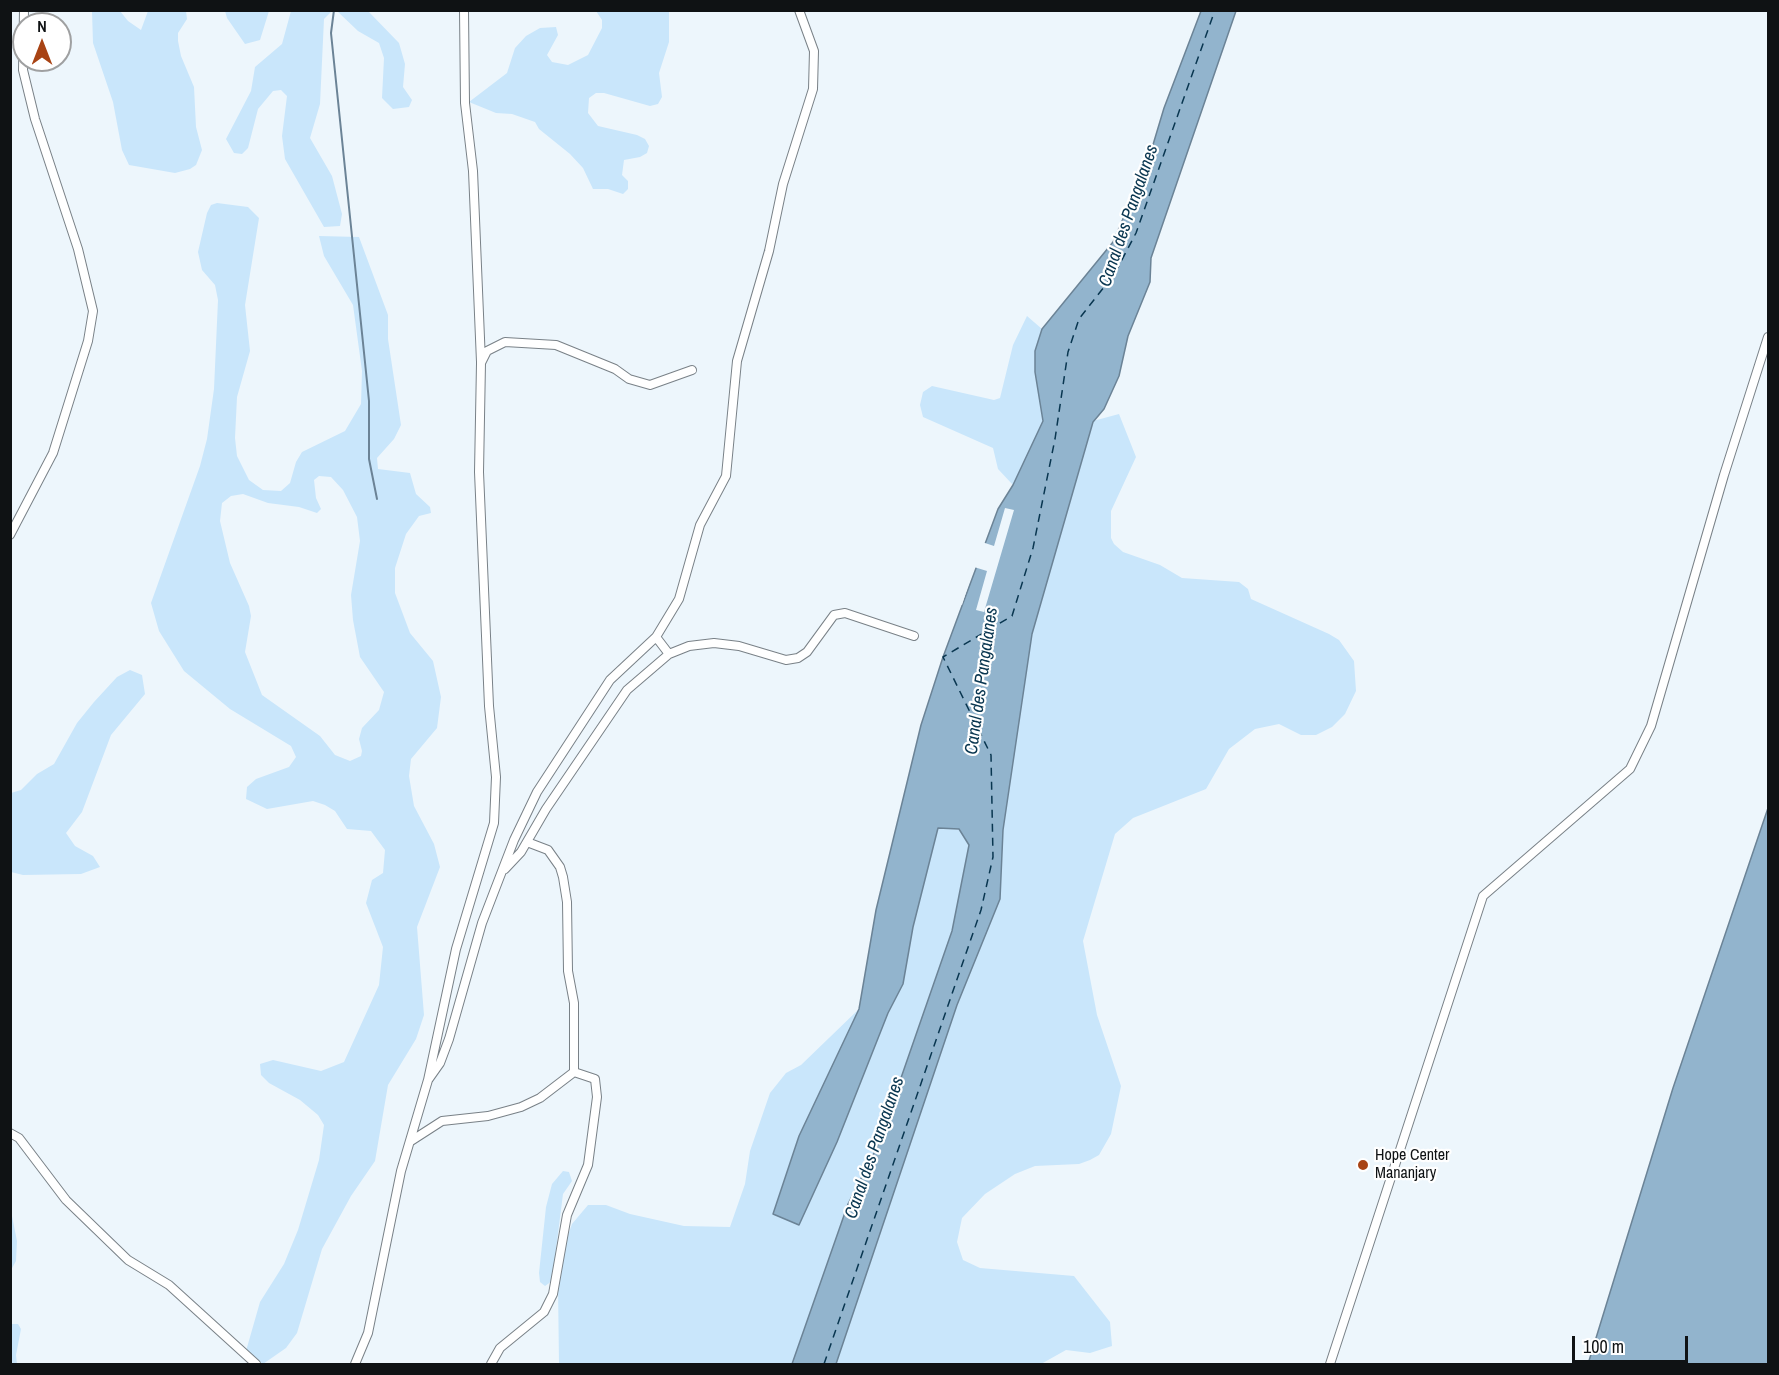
<!DOCTYPE html>
<style>
body{margin:0}
#map{position:relative;width:1779px;height:1375px;overflow:hidden;background:#edf6fc;font-family:"Archivo Narrow",sans-serif}
canvas{display:block}
.frame{position:absolute;inset:0;border:12px solid #0f1214;pointer-events:none}
.north{position:absolute;left:12px;top:12px;width:60px;height:60px;box-sizing:border-box;background:#fff;border:2px solid #9fa0a1;border-radius:50%;rotate:0deg;font-size:16px;font-weight:700;line-height:24px;text-align:center;color:#0f1214}
.north::after{content:'';display:block;margin:auto;width:21px;height:27px;background:#a84314;clip-path:polygon(50% 0,100% 100%,50% 72%,0 100%)}
.scale{position:absolute;left:1572px;top:1336px;width:116px;height:27px;box-sizing:border-box;border:3px solid #0f1214;border-top:0;padding-left:8px;font-size:18px;line-height:21px;white-space:nowrap;color:#0f1214;-webkit-text-stroke:4px #fff;paint-order:stroke}
</style>
<div id="map">
<canvas width="1779" height="1375"></canvas>
<div class="frame"></div>
<div class="north">N</div>
<div class="scale">100 m</div>
</div>
<script>
const context = document.querySelector('canvas').getContext('2d');
context.lineJoin = 'round';
function fillPath(path, color) { context.fillStyle = color; context.fill(path, 'evenodd'); }
const toPath = rows => new Path2D(rows.map(r => 'M' + r).join(''));
function stroke(path, color, width, dash) { context.strokeStyle = color; context.lineWidth = width; context.lineCap = dash ? 'butt' : 'round'; context.setLineDash(dash || []); context.stroke(path); }
function drawText(font, color, halo, rows, align = 'center') {
  context.font = font + ' "Archivo Narrow",sans-serif'; context.lineWidth = 4.5; context.setLineDash([]); context.textBaseline = 'middle'; context.strokeStyle = halo; context.fillStyle = color; for (const [text, x, y, turn = 0] of rows) {
    context.save(); context.translate(x, y); context.rotate((+turn || 0) * Math.PI / 180); context.textAlign = isNaN(turn) ? turn : align; if (halo) context.strokeText(text, 0, 0); context.fillText(text, 0, 0); context.restore();
  }
}
fillPath(toPath([
 [92,11,120,11,128,21,141,30,148,11,186,11,187,19,178,33,178,41,181,56,194,87,196,127,202,150,196,165,190,169,175,173,129,165,122,150,113,102,93,43],
 [225,11,269,11,260,40,245,44,227,18],
 [291,11,332,11,324,19,320,104,310,138,332,176,342,214,340,226,324,227,285,159,282,136,287,96,281,90,273,91,258,109,248,148,242,154,234,153,226,139,251,91,255,67,282,44],
 [337,11,368,11,399,43,405,64,403,87,412,100,409,107,393,109,382,98,384,58,379,43,358,31],
 [596,11,669,11,669,42,659,73,662,97,658,104,650,106,604,93,596,93,589,98,588,113,598,126,637,135,645,139,649,146,647,153,640,157,624,160,622,175,628,181,628,189,623,194,608,189,593,189,583,168,570,154,539,129,535,122,512,114,496,113,469,102,507,73,515,48,526,36,540,28,556,27,558,35,547,55,552,62,568,65,588,55,602,28,602,20],
 [217,203,248,207,259,218,245,305,250,351,237,397,235,438,237,456,249,480,263,490,281,491,290,483,296,462,302,452,345,431,361,404,362,371,353,305,324,256,319,236,359,237,388,315,388,339,401,425,394,439,377,458,378,469,410,473,416,494,430,507,431,513,419,516,406,534,395,568,395,593,410,633,433,661,441,697,437,728,411,759,409,776,414,806,434,844,440,867,417,927,424,1015,416,1039,388,1085,375,1161,351,1196,322,1249,297,1333,286,1348,263,1364,246,1351,260,1302,284,1264,298,1230,319,1160,324,1125,318,1115,300,1100,269,1083,261,1075,260,1064,273,1060,321,1071,344,1062,379,985,383,947,366,903,372,880,383,873,385,850,371,831,347,829,335,811,325,805,313,801,267,809,246,799,247,787,256,779,289,767,296,757,291,746,230,709,184,671,159,631,151,603,200,466,207,439,214,389,218,300,215,285,202,270,198,252,207,213,211,205],
 [319,476,331,477,343,490,357,517,360,541,351,595,353,620,360,657,384,692,379,710,362,728,359,739,362,751,361,756,350,761,335,755,320,736,262,695,245,652,251,616,249,606,230,563,220,521,222,503,231,496,243,494,268,503,299,507,317,513,321,509,316,498,314,480],
 [1027,316,1042,329,1035,351,1035,372,1044,421,1013,485,998,469,993,448,923,417,920,405,923,392,932,386,994,400,1000,398,1013,345],
 [1119,414,1136,457,1111,511,1111,538,1114,544,1123,552,1160,565,1182,578,1239,582,1248,589,1251,599,1329,634,1339,640,1354,661,1356,691,1345,714,1332,727,1316,735,1301,735,1279,724,1255,729,1229,749,1206,789,1133,818,1115,834,1083,941,1097,1015,1121,1086,1111,1134,1099,1155,1090,1160,1079,1164,1035,1166,1015,1174,985,1194,962,1218,957,1242,963,1260,980,1268,1074,1276,1110,1322,1112,1346,1090,1353,1066,1350,1041,1364,836,1364,957,1005,1000,899,1003,830,1032,634,1093,421],
 [130,670,142,675,145,694,111,735,82,812,66,833,75,846,93,856,100,867,81,874,23,875,11,872,11,793,21,790,37,774,54,764,77,723,94,702,117,677],
 [938,828,959,829,969,845,952,931,877,1147,848,1204,792,1364,559,1364,558,1286,564,1246,572,1224,588,1205,606,1205,630,1214,684,1226,730,1227,745,1184,750,1151,770,1093,786,1073,801,1065,859,1009,799,1136,773,1214,799,1225,837,1142,888,1013,903,984,913,927],
 [563,1171,569,1172,572,1181,563,1194,552,1281,545,1286,540,1282,539,1273,546,1207,552,1184],
 [10,1206,17,1241,16,1261,11,1270],
 [10,1324,18,1324,21,1329,16,1355,17,1364,11,1364]
]), '#c9e6fb');
const water = toPath([
 [1201,11,1236,11,1151,258,1150,282,1128,336,1119,376,1104,409,1093,422,1032,634,1003,830,1000,899,957,1005,836,1364,792,1364,848,1204,877,1147,952,931,969,845,959,829,938,828,913,927,903,984,888,1013,837,1142,799,1225,773,1214,799,1136,859,1009,876,910,921,725,943,657,998,509,1013,485,1043,421,1035,372,1035,351,1042,329,1113,242,1149,158,1164,108,1201,11],
 [1768,808,1768,1364,1588,1364,1673,1088,1768,808]
]);
fillPath(water, '#92b4cd');
stroke(water, '#6b8396', 1.5);
fillPath(toPath([
 [1005,508,1014,510,984,612,976,610,987,571,974,567,962,605,959,604,982,542,994,546]
]), '#edf6fc');
stroke(toPath([
 [334,10,331,33,369,401,369,459,377,499]
]), '#6b8396', 2);
stroke(toPath([
 [824,1364,981,910,993,857,991,755,943,657,1012,616,1033,548,1055,439,1068,352,1079,319,1115,273,1136,233,1215,10]
]), '#093650', 1.5, [8, 6]);
const minor = toPath([
 [464,10,465,103,473,171,481,362],
 [10,535,53,453,88,341,93,311,78,249,35,119,23,70,24,10],
 [669,654,656,637,679,599,700,525,726,476,737,361,769,251,783,184,813,89,814,51,799,10],
 [527,842,548,850,560,867,563,877,567,902,568,971,574,1003,574,1072],
 [505,869,521,852,546,809,627,690,669,654,689,646,714,643,739,646,786,660,798,658,807,652,834,615,845,613,914,636],
 [428,1080,456,949,494,823,496,777,489,706,479,472,481,363,487,351,505,342,556,345,615,369,629,379,650,385,692,370],
 [10,1133,19,1138,66,1200,128,1260,169,1285,256,1364],
 [411,1141,442,1121,488,1116,521,1107,540,1098,574,1072],
 [355,1364,368,1333,401,1171,428,1080,440,1063,449,1039,482,923,514,840,537,792,610,680,656,637],
 [491,1364,500,1348,544,1312,553,1294,567,1215,588,1165,597,1097,595,1079,574,1072],
 [1330,1364,1483,896,1630,769,1651,726,1724,475,1768,337]
]);
stroke(minor, '#798187', 10);
stroke(minor, '#fff', 8);
for (const [x, y, r, color] of [
 [1363,1165,6,"#a84314"]
]) { const dot = new Path2D(); dot.arc(x, y, r, 0, 2 * Math.PI); context.fillStyle = color; context.fill(dot); stroke(dot, '#fff', 2); }
drawText('16px', '#0f1214', '#fff', [
 ["Hope Center",1375,1156],
 ["Mananjary",1375,1174]
], 'left');
drawText('italic 18px', '#093650', '#fff', [
 ["Canal des Pangalanes",1129,216,-71],
 ["Canal des Pangalanes",982,681,-82],
 ["Canal des Pangalanes",875,1148,-71]
]);
</script>
